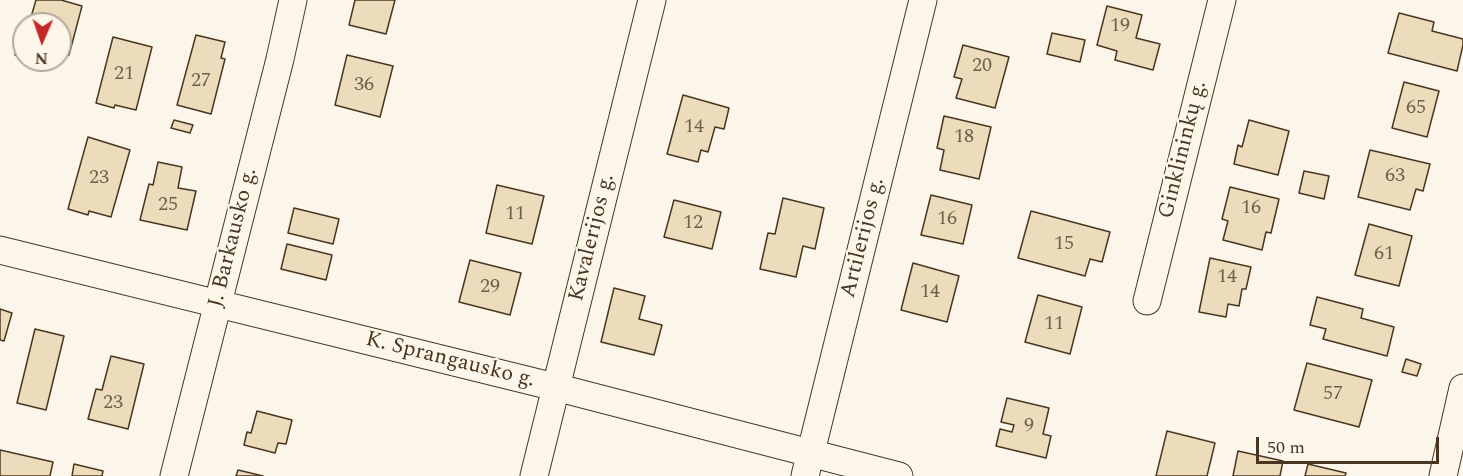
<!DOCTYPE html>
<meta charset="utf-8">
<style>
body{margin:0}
#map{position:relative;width:1463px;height:476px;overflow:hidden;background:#fbf6e9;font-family:Spectral,serif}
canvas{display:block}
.north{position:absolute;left:12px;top:12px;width:60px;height:60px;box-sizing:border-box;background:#fbf6e9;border:2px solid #b4a999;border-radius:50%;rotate:182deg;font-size:16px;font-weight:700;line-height:24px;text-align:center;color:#4a3520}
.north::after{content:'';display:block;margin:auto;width:21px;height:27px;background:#c62828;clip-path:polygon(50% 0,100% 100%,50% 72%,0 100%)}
.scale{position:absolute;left:1256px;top:437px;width:183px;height:27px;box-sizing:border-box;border:3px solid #4a3520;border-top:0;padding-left:8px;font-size:18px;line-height:21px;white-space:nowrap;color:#4a3520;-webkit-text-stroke:4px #fbf6e9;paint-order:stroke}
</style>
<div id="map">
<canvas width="1463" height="476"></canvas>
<div class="north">N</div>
<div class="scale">50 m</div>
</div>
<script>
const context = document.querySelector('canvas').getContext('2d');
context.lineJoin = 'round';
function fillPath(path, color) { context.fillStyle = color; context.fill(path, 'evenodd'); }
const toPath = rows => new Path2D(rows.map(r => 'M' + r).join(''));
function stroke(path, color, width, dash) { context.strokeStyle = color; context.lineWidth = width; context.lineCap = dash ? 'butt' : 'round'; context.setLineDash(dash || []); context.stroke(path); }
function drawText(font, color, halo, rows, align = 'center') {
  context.font = font + ' Spectral,serif'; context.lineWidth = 4.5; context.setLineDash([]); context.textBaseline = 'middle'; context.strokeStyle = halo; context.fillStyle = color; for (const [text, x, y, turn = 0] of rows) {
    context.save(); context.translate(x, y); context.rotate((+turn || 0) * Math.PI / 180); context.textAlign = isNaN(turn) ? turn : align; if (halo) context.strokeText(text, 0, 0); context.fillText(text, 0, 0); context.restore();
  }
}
const building = toPath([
 [36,0,61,0,82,6,69,55,60,53,60,24,29,24,36,0],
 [355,0,395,0,386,34,349,25,355,0],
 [1107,6,1142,15,1136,38,1160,44,1153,70,1115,60,1117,51,1097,45,1107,6],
 [1399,13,1434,22,1432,31,1463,39,1463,45,1457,71,1388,53,1399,13],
 [1052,33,1085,40,1080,62,1047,54,1052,33],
 [196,35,225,42,221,58,225,59,211,114,177,105,196,35],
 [113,37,152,47,136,110,115,105,114,108,96,103,113,37],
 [19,40,24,42,24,58,15,55,19,40],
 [963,45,1009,57,995,108,956,98,962,79,954,77,963,45],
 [347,55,393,66,380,117,335,105,347,55],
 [1404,82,1439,91,1427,137,1392,128,1404,82],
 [683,95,729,108,724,129,715,127,708,152,701,150,698,162,667,154,683,95],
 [944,116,991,127,979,179,940,170,944,150,937,148,944,116],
 [174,120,193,125,190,133,171,128,174,120],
 [1249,120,1289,131,1278,175,1234,164,1238,145,1242,147,1249,120],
 [88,137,130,150,111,217,89,211,88,215,68,209,88,137],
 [1370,150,1430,164,1423,191,1416,189,1410,210,1358,197,1370,150],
 [158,162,182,167,178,188,196,191,187,230,140,220,149,184,153,185,158,162],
 [1304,171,1329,176,1324,199,1299,193,1304,171],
 [497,185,544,196,532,244,486,233,497,185],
 [1230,187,1279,199,1271,233,1266,232,1262,250,1223,240,1228,221,1222,219,1230,187],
 [931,195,972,205,963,244,921,235,931,195],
 [783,198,824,208,815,249,803,246,796,277,760,269,768,233,775,234,783,198],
 [674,200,721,212,712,249,664,237,674,200],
 [294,208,339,219,333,244,288,233,294,208],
 [1031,211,1110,232,1102,262,1090,259,1085,276,1018,258,1031,211],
 [1369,224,1412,236,1399,286,1355,275,1369,224],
 [287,244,332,255,326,280,281,269,287,244],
 [1210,258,1251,267,1246,289,1242,289,1239,306,1228,304,1226,317,1199,312,1210,258],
 [470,260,521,273,510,315,459,302,470,260],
 [913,263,959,276,947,322,901,310,913,263],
 [614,288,645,296,639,319,662,325,654,355,601,342,614,288],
 [1038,295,1082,307,1070,354,1025,342,1038,295],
 [1317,297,1363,309,1361,318,1394,327,1387,356,1323,339,1326,329,1310,325,1317,297],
 [0,309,12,313,4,341,0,340,0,309],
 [35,329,64,336,46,410,17,403,35,329],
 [111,356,144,364,128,429,88,419,96,389,102,390,111,356],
 [1406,359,1421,364,1417,376,1402,372,1406,359],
 [1307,363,1372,380,1359,427,1294,410,1307,363],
 [1007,398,1049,408,1043,434,1051,436,1046,458,996,446,1000,429,1012,432,1014,425,1001,422,1007,398],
 [257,411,292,420,286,444,278,443,275,453,244,445,247,432,251,433,257,411],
 [1167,431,1215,443,1207,476,1156,476,1167,431],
 [0,450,53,462,50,476,0,476,0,450],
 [1238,451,1283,461,1280,476,1233,476,1238,451],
 [74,464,103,471,102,476,72,476,74,464],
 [1308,464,1346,473,1345,476,1305,476,1308,464],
 [238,470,263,476,236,476,238,470]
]);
fillPath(building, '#ecdcbc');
stroke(building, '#4a3520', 1.5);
const minor = toPath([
 [0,250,555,387,899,476],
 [1147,301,1222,0],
 [174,476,280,59,293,0],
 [534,476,652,0],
 [805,476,923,0],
 [1443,476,1463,388]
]);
stroke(minor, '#4a3520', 29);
stroke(minor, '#fbf6e9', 27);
drawText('20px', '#725f47', null, [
 ["19",1120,27],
 ["20",982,67],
 ["21",124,75],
 ["27",201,82],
 ["36",364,86],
 ["65",1416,109],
 ["14",694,128],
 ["18",964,138],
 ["63",1395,177],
 ["23",99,179],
 ["25",168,206],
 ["16",1251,209],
 ["11",515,215],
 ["16",947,220],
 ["12",693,224],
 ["15",1064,245],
 ["61",1384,255],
 ["14",1227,278],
 ["29",490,288],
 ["14",930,293],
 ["11",1054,325],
 ["57",1333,395],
 ["23",113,404],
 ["9",1029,427]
]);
drawText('22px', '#4a3520', '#fbf6e9', [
 ["Ginklininkų g.",1184,150,-76],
 ["J. Barkausko g.",234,238,-76],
 ["Kavalerijos g.",593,238,-76],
 ["Artilerijos g.",864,238,-76],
 ["K. Sprangausko g.",450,361,14]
]);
</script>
